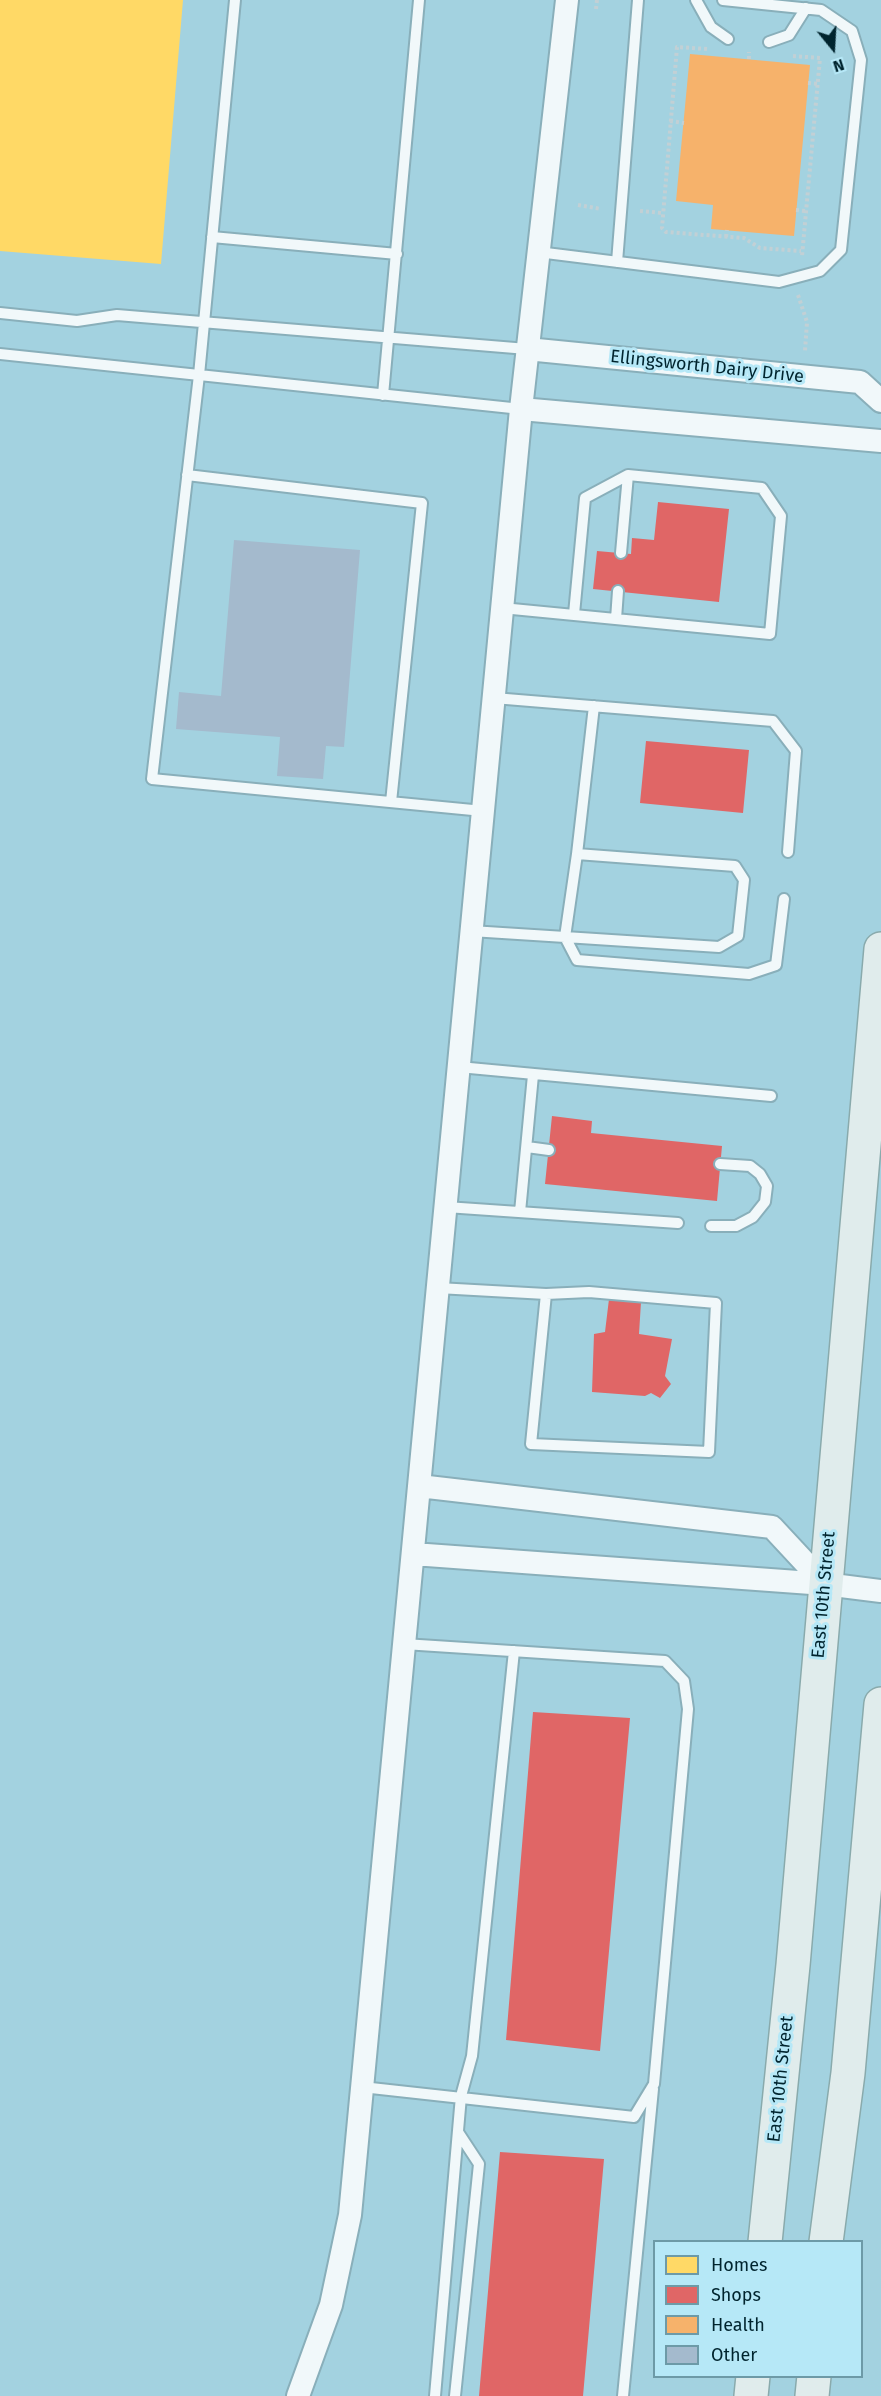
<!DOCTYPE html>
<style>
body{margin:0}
#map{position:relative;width:881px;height:2396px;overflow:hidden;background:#a3d2e0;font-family:"Fira Sans",sans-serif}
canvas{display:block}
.legend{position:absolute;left:653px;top:2240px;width:210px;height:138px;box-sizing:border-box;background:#b6e8f7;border:2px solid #6d9aa7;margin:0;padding:8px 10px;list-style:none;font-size:18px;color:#00242e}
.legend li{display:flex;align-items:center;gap:12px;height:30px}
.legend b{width:30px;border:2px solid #6d9aa7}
.north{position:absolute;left:803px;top:18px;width:60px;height:60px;-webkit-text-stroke:4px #b6e8f7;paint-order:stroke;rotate:162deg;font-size:16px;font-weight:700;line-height:24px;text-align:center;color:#00242e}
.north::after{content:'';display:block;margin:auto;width:21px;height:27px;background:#00242e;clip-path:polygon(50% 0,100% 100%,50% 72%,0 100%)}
</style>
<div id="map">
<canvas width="881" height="2396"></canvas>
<ul class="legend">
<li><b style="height:16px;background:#ffd966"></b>Homes</li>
<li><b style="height:16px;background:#e06666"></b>Shops</li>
<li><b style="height:16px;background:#f6b26b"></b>Health</li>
<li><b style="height:16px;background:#a4bacd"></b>Other</li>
</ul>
<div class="north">N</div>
</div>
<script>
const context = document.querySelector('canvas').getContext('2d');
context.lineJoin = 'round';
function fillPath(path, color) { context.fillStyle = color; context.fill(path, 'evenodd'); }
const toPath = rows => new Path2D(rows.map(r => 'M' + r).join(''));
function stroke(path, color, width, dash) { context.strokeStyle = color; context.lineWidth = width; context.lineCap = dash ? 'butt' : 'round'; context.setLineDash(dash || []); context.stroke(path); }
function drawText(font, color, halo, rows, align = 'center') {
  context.font = font + ' "Fira Sans",sans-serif'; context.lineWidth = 6; context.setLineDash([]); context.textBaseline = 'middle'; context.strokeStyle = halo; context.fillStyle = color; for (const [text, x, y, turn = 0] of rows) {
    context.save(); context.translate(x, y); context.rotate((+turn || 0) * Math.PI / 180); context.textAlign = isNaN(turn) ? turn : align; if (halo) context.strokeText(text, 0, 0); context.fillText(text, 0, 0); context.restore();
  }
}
fillPath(toPath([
 [0,0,183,0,161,264,0,251]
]), '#ffd966');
fillPath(toPath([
 [658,502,729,509,719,602,593,589,597,551,631,554,632,538,654,540],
 [646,741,749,750,743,813,640,803],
 [552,1116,592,1121,591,1133,722,1146,717,1201,545,1184],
 [609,1299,641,1302,639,1334,672,1339,665,1376,671,1384,660,1398,651,1393,645,1396,592,1392,594,1334,605,1332],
 [533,1712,630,1718,600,2051,506,2040],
 [500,2152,604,2159,583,2396,479,2396]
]), '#e06666');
fillPath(toPath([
 [690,54,810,65,794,236,711,229,713,205,676,201]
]), '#f6b26b');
fillPath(toPath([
 [234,540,360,550,344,747,326,746,323,779,277,776,280,737,176,729,179,692,221,696]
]), '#a4bacd');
const service = toPath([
 [235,0,199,375,152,779,483,811],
 [696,0,711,27,728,39],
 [769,42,789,35,806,8],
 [212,237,397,254],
 [538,252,779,282,820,271,841,250,861,60,852,31,821,10,723,0],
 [617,262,638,0],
 [0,313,77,321,117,315,527,349],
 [0,354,521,409],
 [383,395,419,0],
 [187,475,422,503,391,802],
 [621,553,628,475],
 [502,608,770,634,781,516,762,488,628,475,585,498,574,614],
 [616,619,618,591],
 [494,698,773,721,796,751,788,852],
 [577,854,594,706],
 [471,931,565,937,719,947,738,936,744,880,735,866,577,854,565,937,577,960,749,974,776,965,784,899],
 [459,1067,771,1096],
 [527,1147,549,1150],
 [446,1207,678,1223],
 [520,1212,533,1075],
 [711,1226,736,1226,753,1217,765,1202,767,1186,760,1174,750,1166,720,1164],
 [438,1288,546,1294,531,1444,709,1452,716,1303,589,1292,546,1294],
 [362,2087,634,2117,654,2084,688,1709,684,1681,665,1661,404,1644],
 [435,2396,461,2096,472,2056,514,1651],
 [455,2396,479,2164,458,2132],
 [623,2396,653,2089]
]);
const minor = toPath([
 [527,349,860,382,881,401],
 [521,409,881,441],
 [419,1486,772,1527,825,1584],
 [413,1554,825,1584,881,1591],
 [298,2396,331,2305,350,2215,521,409,567,0]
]);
const primary = toPath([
 [765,2242,793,1965,881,949],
 [826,2242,848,2073,881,1704],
 [751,2396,753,2376],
 [812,2396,814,2376]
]);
stroke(service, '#89afba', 14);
stroke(minor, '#89afba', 26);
stroke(primary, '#89aaac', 36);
stroke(toPath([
 [596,9,597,0],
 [707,49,677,47,662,228,666,232,744,238,760,248,801,251],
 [793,56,820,58,802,256],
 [749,59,749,52],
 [808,83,818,84],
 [670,121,684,123],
 [578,205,601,209],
 [796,210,805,211],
 [640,211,662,213],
 [726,237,727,230],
 [798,295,807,322,805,351]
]), '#c2d0d5', 4, [3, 3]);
stroke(service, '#f1f8fa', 10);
stroke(minor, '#f1f8fa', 22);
stroke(primary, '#e0ecec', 33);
drawText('18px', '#00242e', '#b6e8f7', [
 ["Ellingsworth Dairy Drive",707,367,6],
 ["East 10th Street",824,1595,-85],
 ["East 10th Street",781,2079,-84]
]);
</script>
